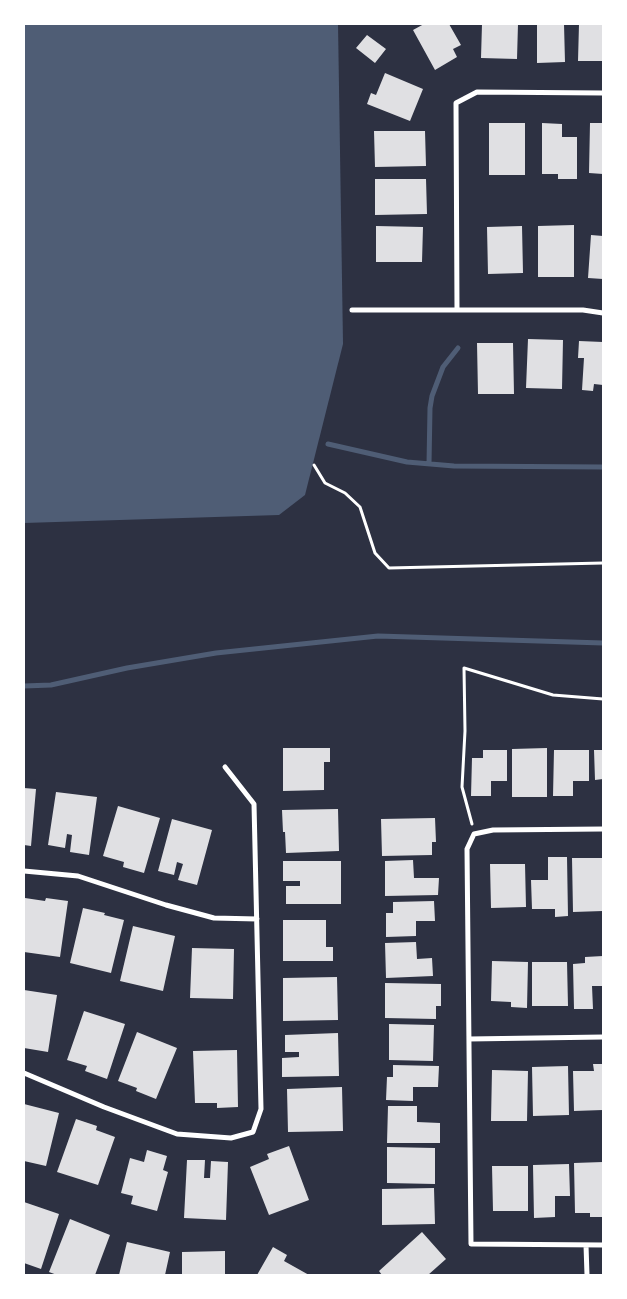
<!DOCTYPE html>
<style>
body{margin:0}
#map{position:relative;width:627px;height:1299px;overflow:hidden;background:#2d3142;font-family:"Fira Sans",sans-serif}
canvas{display:block}
.frame{position:absolute;inset:0;border:25px solid #fff;pointer-events:none}
</style>
<div id="map">
<canvas width="627" height="1299"></canvas>
<div class="frame"></div>
</div>
<script>
const context = document.querySelector('canvas').getContext('2d');
context.lineJoin = 'round';
function fillPath(path, color) { context.fillStyle = color; context.fill(path, 'evenodd'); }
const toPath = rows => new Path2D(rows.map(r => 'M' + r).join(''));
function stroke(path, color, width, dash) { context.strokeStyle = color; context.lineWidth = width; context.lineCap = dash ? 'butt' : 'round'; context.setLineDash(dash || []); context.stroke(path); }
fillPath(toPath([
 [24,24,338,24,343,344,305,495,279,515,24,523]
]), '#4f5d75');
stroke(toPath([
 [328,444,407,462,454,466,603,467],
 [429,464,430,408,432,396,443,367,458,348],
 [24,686,51,685,127,668,216,653,378,636,603,643]
]), '#4f5d75', 5);
fillPath(toPath([
 [424,24,449,24,461,45,453,49,457,57,435,70,413,30],
 [482,24,518,24,517,59,481,58],
 [537,24,564,24,565,62,537,63],
 [579,24,603,24,602,61,578,61],
 [367,35,386,49,375,63,356,48],
 [385,73,423,89,410,121,367,104,371,93,376,95],
 [489,123,525,123,525,175,489,175],
 [542,123,562,124,562,137,577,137,577,179,558,179,558,174,542,174],
 [590,123,603,123,603,174,589,173],
 [374,131,425,131,426,166,375,167],
 [375,179,426,179,427,214,375,215],
 [574,225,574,277,538,277,538,226],
 [376,226,423,227,422,262,376,262],
 [522,226,523,273,488,274,487,227],
 [591,235,603,236,603,279,588,278],
 [528,339,563,340,562,389,526,388],
 [579,341,603,342,603,385,594,384,593,391,582,390,584,358,578,358],
 [477,343,513,343,514,394,478,394],
 [283,748,330,748,330,762,324,762,324,790,283,791],
 [547,748,547,797,512,797,512,749],
 [483,750,507,750,507,781,491,781,491,796,471,796,472,758,483,758],
 [554,750,589,750,589,781,573,781,573,796,553,796],
 [594,750,603,750,603,779,595,780],
 [24,788,36,789,31,846,24,845],
 [56,792,97,797,89,855,70,852,72,835,67,834,65,848,48,845],
 [118,806,160,818,144,873,123,867,124,862,103,856],
 [338,809,339,851,286,853,285,832,283,832,282,810],
 [435,818,436,842,432,842,432,855,382,856,381,819],
 [172,819,212,830,197,885,178,880,183,864,177,862,174,875,158,871],
 [548,857,567,857,568,916,555,917,555,909,532,909,531,880,548,880],
 [572,858,603,858,603,911,573,912],
 [413,860,414,878,439,878,438,895,385,896,385,861],
 [283,861,341,861,341,904,286,904,286,886,300,886,300,881,283,881],
 [490,864,525,864,526,907,491,908],
 [25,898,45,901,46,898,68,901,60,957,24,952],
 [434,901,435,921,416,921,416,936,386,937,386,913,393,913,393,902],
 [83,908,105,913,104,915,124,920,111,973,70,963],
 [283,920,326,920,326,947,333,947,333,961,283,961],
 [133,926,175,936,163,991,120,981],
 [416,942,417,959,432,958,433,976,386,978,385,943],
 [192,948,234,949,233,999,190,998],
 [603,956,603,986,592,986,593,1009,574,1009,573,964,585,963,585,957],
 [492,961,528,962,527,1008,511,1007,511,1002,491,1001],
 [532,962,567,962,568,1006,532,1006],
 [337,977,338,1020,283,1021,283,978],
 [385,983,441,984,441,1006,436,1006,436,1019,385,1018],
 [24,990,57,995,48,1052,24,1048],
 [84,1011,125,1024,107,1079,85,1071,87,1066,67,1060],
 [389,1024,434,1025,433,1061,389,1060],
 [137,1032,177,1048,156,1099,136,1091,137,1088,118,1081],
 [338,1033,339,1076,282,1077,282,1058,299,1057,299,1052,285,1052,285,1035],
 [237,1050,238,1107,217,1108,217,1103,195,1103,193,1051],
 [593,1064,603,1064,603,1110,574,1111,573,1071,594,1071],
 [393,1065,439,1066,438,1087,413,1087,413,1101,386,1100,387,1077,393,1077],
 [568,1066,569,1115,533,1116,532,1067],
 [492,1070,528,1071,527,1121,491,1121],
 [342,1087,343,1131,288,1132,287,1089],
 [24,1104,59,1113,46,1166,24,1161],
 [388,1106,417,1106,417,1122,440,1123,440,1143,387,1143],
 [76,1119,97,1126,96,1130,115,1137,98,1185,57,1172],
 [289,1146,309,1200,269,1215,250,1167,269,1159,267,1154],
 [387,1147,435,1148,435,1184,387,1183],
 [147,1150,167,1156,163,1170,168,1172,157,1211,131,1204,133,1196,121,1193,130,1158,144,1162],
 [187,1160,205,1160,204,1178,210,1178,211,1161,228,1162,226,1220,184,1218],
 [603,1162,603,1217,590,1217,590,1213,575,1213,574,1163],
 [569,1164,570,1196,555,1196,555,1217,534,1218,533,1165],
 [492,1166,528,1166,528,1211,493,1211],
 [434,1188,435,1224,382,1225,382,1189],
 [24,1202,59,1214,41,1269,24,1263],
 [70,1219,110,1235,95,1275,57,1275,49,1272],
 [422,1232,446,1259,428,1275,382,1275,379,1271],
 [127,1242,170,1252,165,1275,119,1275],
 [273,1247,287,1255,284,1261,309,1275,257,1275],
 [225,1251,225,1275,182,1275,182,1252]
]), '#e0e0e3');
stroke(toPath([
 [314,465,325,483,345,493,360,507,375,553,389,568,603,563],
 [472,824,462,787,465,731,464,668,553,695,603,699]
]), '#fff', 3);
stroke(toPath([
 [352,310,583,310,603,313],
 [457,310,456,103,477,92,603,93],
 [603,829,493,830,474,834,467,849,471,1244,603,1245],
 [24,871,78,876,166,905,214,918,257,919],
 [469,1039,603,1037],
 [24,1073,104,1107,177,1134,231,1138,253,1132,261,1109,254,804,225,767],
 [586,1245,587,1275]
]), '#fff', 5);
</script>
